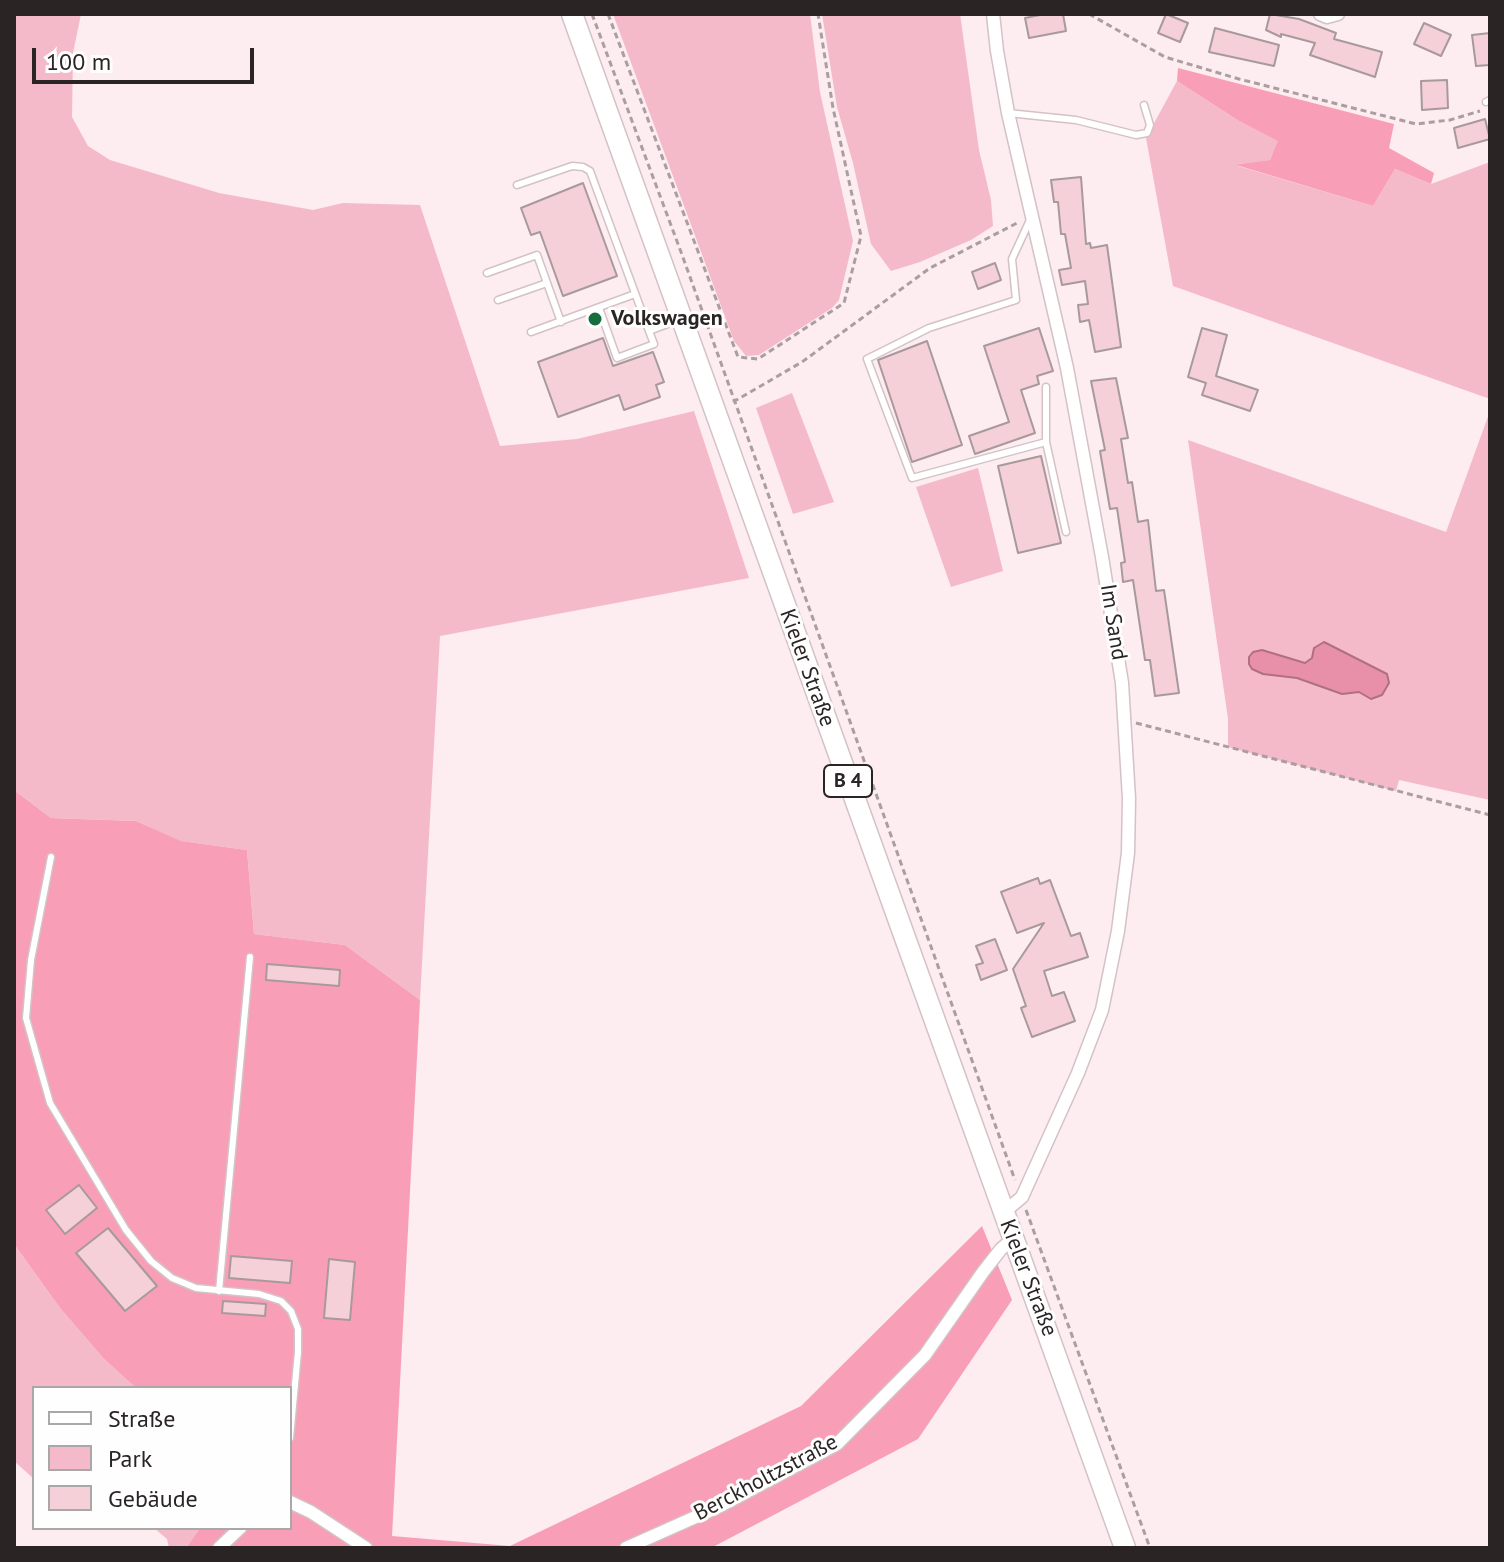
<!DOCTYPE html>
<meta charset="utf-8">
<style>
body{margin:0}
#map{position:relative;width:1504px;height:1562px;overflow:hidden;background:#fdecf0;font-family:"PT Sans",sans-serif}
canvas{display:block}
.frame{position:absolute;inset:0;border:16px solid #2a2425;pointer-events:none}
.legend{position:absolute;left:32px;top:1386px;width:260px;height:144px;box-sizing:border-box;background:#fefefe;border:2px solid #a9a7a7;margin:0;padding:10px 14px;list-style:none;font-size:24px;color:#2a2425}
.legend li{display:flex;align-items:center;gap:16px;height:40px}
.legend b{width:40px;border:2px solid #a9a7a7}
.scale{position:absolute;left:32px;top:48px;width:222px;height:36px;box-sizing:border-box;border:4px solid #2a2425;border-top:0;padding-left:10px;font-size:24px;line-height:28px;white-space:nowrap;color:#2a2425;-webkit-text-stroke:6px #fefefe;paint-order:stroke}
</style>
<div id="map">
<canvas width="1504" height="1562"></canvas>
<div class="frame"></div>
<ul class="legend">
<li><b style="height:10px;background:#fff"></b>Straße</li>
<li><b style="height:22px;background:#f5bac9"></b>Park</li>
<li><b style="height:22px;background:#f5d0d9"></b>Gebäude</li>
</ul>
<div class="scale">100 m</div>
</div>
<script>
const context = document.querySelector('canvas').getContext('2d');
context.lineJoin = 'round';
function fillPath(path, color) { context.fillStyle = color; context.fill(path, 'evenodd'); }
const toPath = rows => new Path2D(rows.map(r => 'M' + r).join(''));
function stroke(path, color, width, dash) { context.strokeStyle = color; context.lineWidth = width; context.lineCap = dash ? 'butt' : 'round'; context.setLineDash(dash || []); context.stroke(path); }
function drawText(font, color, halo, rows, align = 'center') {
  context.font = font + ' "PT Sans",sans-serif'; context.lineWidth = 6; context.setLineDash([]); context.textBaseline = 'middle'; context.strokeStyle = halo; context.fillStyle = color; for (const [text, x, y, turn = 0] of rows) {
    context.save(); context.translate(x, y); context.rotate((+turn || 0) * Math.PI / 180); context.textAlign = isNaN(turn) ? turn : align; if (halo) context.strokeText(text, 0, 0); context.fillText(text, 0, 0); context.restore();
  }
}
fillPath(toPath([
 [14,14,81,14,73,53,72,117,88,146,110,160,219,193,313,210,343,203,420,205,500,446,577,439,694,411,749,578,440,636,420,1000,345,945,254,934,247,850,180,841,136,821,51,818,14,790],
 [613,14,810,14,820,92,853,241,839,300,832,308,759,355,746,356,734,341],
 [822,14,960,14,979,150,991,200,993,226,971,240,920,262,891,271,871,244,853,163,837,107],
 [1177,81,1239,121,1279,141,1270,160,1238,166,1373,206,1395,169,1431,184,1490,162,1490,399,1173,286,1146,138],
 [792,393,834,502,793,514,756,408],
 [1490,411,1490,800,1399,780,1396,791,1228,747,1228,719,1188,440,1446,532],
 [978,468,1003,571,951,587,916,487],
 [14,1244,60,1308,104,1359,136,1388,34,1388,34,1479,14,1461],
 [154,1528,200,1528,186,1548,169,1548,167,1539]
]), '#f5bac9');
fillPath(toPath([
 [1178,68,1394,124,1389,148,1434,173,1431,184,1395,169,1373,206,1236,165,1270,160,1278,141,1239,121,1177,81],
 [14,790,51,818,136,821,181,841,247,850,254,934,345,945,420,1000,392,1536,510,1546,801,1406,982,1226,1012,1300,918,1439,711,1548,186,1548,200,1528,290,1528,290,1388,136,1388,104,1359,60,1308,14,1244]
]), '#f89fb7');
const water = toPath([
 [1324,642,1387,674,1389,683,1382,695,1371,699,1359,692,1342,694,1297,678,1263,674,1252,669,1249,664,1249,657,1253,652,1262,650,1305,663,1312,658,1314,648,1324,642]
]);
fillPath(water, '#e890a9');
stroke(water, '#af7081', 2);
const building = toPath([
 [1045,14,1063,14,1066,31,1029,38,1025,18,1045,14],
 [1166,14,1188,23,1180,42,1158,33,1166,14],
 [1270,14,1299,19,1336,33,1334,39,1382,52,1375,77,1310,55,1315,43,1281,34,1281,37,1266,30,1270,14],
 [1424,23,1451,35,1441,56,1414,44,1424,23],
 [1215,28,1279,45,1274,66,1209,52,1215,28],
 [1490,33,1490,65,1476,66,1472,35,1490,33],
 [1447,80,1448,108,1422,110,1421,81,1447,80],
 [1485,119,1490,139,1458,148,1454,128,1485,119],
 [1081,177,1086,244,1090,243,1091,248,1107,245,1121,347,1095,352,1089,320,1080,322,1078,305,1088,304,1085,281,1062,285,1059,270,1071,268,1065,234,1061,234,1058,202,1054,202,1051,180,1081,177],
 [583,183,617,276,563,296,540,232,531,235,521,208,583,183],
 [995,263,1001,280,978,289,972,272,995,263],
 [1039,328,1053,371,1037,376,1039,384,1021,390,1035,433,975,454,969,436,1009,422,984,346,1039,328],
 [1202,328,1227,335,1216,376,1258,390,1250,411,1202,395,1206,383,1188,377,1202,328],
 [603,338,613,366,653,352,664,382,656,385,660,397,624,410,619,395,558,417,538,362,603,338],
 [927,341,962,445,912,462,878,360,927,341],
 [1116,378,1128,438,1121,439,1128,483,1132,482,1138,522,1148,520,1156,591,1164,590,1179,693,1155,696,1150,660,1145,660,1133,580,1123,582,1121,563,1125,562,1117,508,1110,509,1100,451,1105,450,1091,381,1116,378],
 [1041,456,1061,543,1018,553,998,466,1041,456],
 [1038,878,1040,884,1050,880,1071,936,1080,933,1088,957,1044,971,1052,996,1064,992,1075,1021,1032,1037,1021,1008,1026,1006,1013,969,1044,923,1017,933,1001,892,1038,878],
 [995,939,1007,970,981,980,976,965,983,963,976,946,995,939],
 [267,964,340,970,339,986,266,980,267,964],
 [79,1185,97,1208,65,1234,46,1210,79,1185],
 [108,1228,157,1286,125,1311,76,1253,108,1228],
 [231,1256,292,1261,290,1283,229,1278,231,1256],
 [329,1259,355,1262,350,1320,324,1318,329,1259],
 [223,1301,266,1304,265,1316,222,1313,223,1301]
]);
fillPath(building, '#f5d0d9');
stroke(building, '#a8999c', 2);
const lane = toPath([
 [1486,102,1490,100],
 [1008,113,1076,120,1136,135,1147,133,1150,125,1144,105],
 [517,185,572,166,583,167,590,171,649,331,678,320],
 [1030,220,1012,259,1016,300,929,328,867,359,912,478,1046,442,1066,532],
 [487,273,537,255,561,322],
 [498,300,547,283],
 [599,308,617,358,654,344,649,331],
 [531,332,635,294],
 [1046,442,1046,387],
 [51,857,31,960,26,1018,50,1103,126,1230,151,1261,172,1278,196,1288,259,1294,281,1301,291,1311,298,1329,298,1352,290,1438],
 [219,1291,250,957]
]);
const street = toPath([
 [993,14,997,51,1008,113,1067,368,1102,557,1122,683,1129,799,1128,853,1118,931,1102,1010,1078,1073,1022,1197,1003,1213],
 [1320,14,1327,17,1338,14],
 [290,1502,311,1512,366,1548],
 [219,1548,240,1528],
 [626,1548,718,1507,837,1444,925,1355,983,1272,1001,1249,1013,1239]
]);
const primary = toPath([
 [572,14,1125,1548]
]);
stroke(lane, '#d3c2c6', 9);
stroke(street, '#d3c2c6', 15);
stroke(primary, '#d3c2c6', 23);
stroke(toPath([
 [592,14,681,252,1015,1180],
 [608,14,738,357,758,359,844,303,861,236,833,108,818,14],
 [1089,14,1165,57,1239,79,1416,124,1450,120,1480,111],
 [733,402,802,362,930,268,1017,223],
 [1136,723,1490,815],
 [1026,1210,1150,1548]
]), '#ab9ea1', 3, [6, 4]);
stroke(lane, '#fff', 6);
stroke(street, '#fff', 12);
stroke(primary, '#fff', 20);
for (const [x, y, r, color] of [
 [595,319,8,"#186d3f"]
]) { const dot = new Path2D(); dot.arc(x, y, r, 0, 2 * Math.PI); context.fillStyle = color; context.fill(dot); stroke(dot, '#fefefe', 3); }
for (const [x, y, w] of [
 [848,781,48]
]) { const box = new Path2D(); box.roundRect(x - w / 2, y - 16, w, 32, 6); context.fillStyle = '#fefefe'; context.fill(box); stroke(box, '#2a2425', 2); }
drawText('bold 20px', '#2a2425', null, [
 ["B 4",848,781]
]);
drawText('bold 22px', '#2a2425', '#fefefe', [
 ["Volkswagen",611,319]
], 'left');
drawText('22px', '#2a2425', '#fefefe', [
 ["Im Sand",1113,622,81],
 ["Kieler Straße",807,668,70],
 ["Kieler Straße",1028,1278,69],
 ["Berckholtzstraße",766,1478,-28]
]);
</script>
